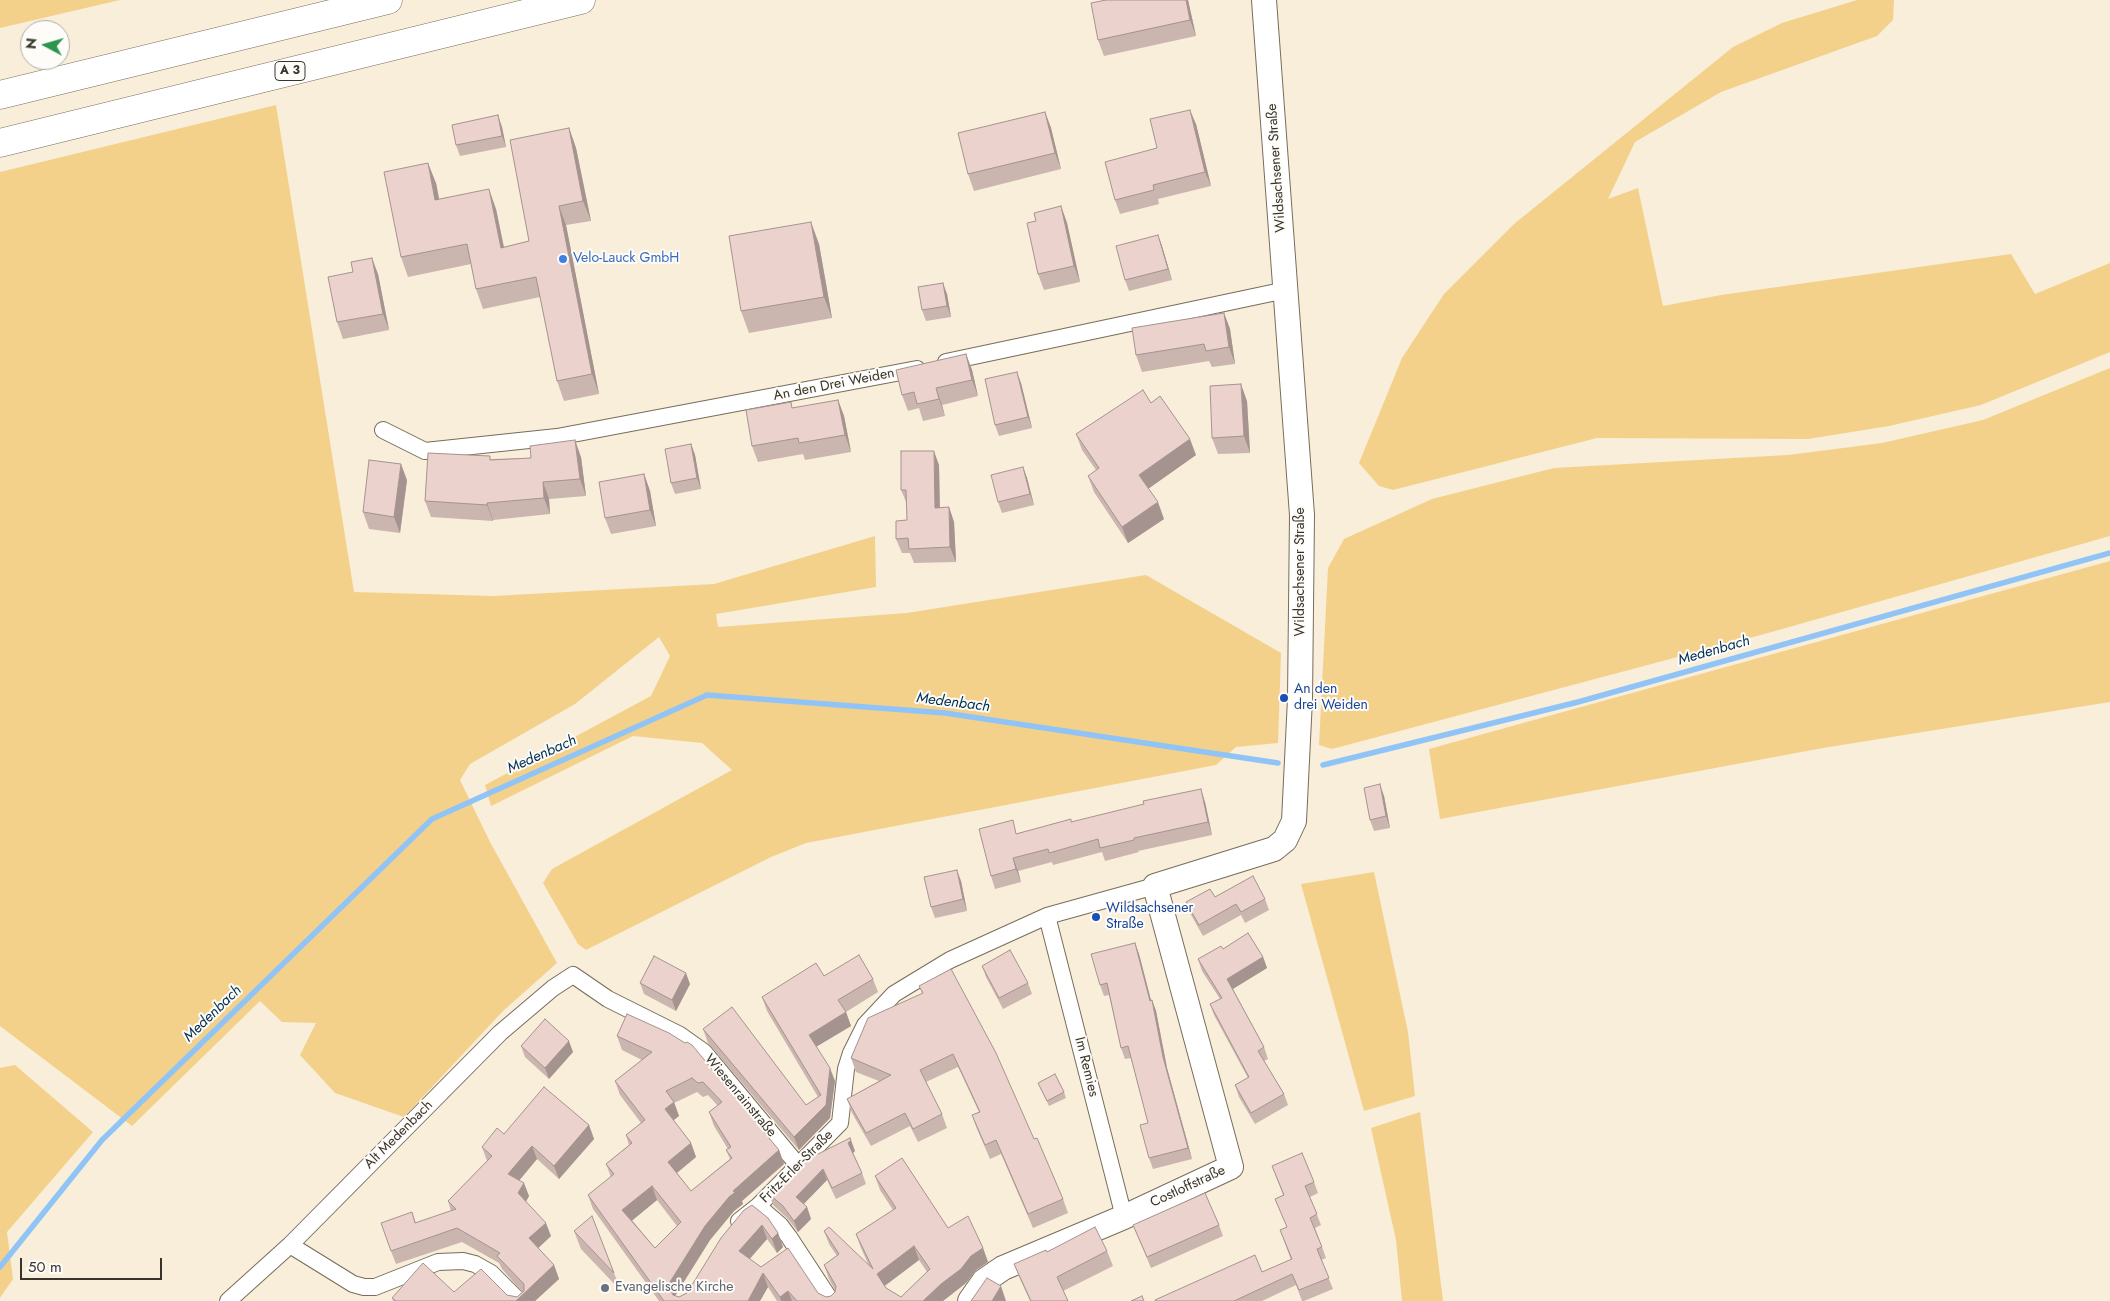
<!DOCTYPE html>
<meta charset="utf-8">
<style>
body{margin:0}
#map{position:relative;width:2110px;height:1301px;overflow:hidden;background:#f8eed9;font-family:Jost,sans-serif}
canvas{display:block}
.north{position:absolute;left:20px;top:20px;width:50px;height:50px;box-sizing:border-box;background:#fefcf8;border:1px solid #afaca6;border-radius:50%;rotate:276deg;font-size:14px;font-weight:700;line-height:20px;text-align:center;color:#38342c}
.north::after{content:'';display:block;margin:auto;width:18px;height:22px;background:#2b954d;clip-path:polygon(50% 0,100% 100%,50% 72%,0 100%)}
.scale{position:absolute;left:20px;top:1258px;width:142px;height:22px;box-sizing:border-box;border:2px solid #38342c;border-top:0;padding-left:6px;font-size:15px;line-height:18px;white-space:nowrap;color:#38342c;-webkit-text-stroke:4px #fefcf8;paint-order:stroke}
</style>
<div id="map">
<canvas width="2110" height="1301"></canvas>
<div class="north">N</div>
<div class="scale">50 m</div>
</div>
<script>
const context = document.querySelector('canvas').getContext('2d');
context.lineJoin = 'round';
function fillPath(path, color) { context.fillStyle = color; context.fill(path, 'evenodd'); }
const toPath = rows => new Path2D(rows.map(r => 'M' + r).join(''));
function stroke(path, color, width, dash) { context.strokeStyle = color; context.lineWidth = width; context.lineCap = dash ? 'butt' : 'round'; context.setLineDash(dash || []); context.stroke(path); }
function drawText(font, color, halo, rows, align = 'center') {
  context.font = font + ' Jost,sans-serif'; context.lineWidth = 4; context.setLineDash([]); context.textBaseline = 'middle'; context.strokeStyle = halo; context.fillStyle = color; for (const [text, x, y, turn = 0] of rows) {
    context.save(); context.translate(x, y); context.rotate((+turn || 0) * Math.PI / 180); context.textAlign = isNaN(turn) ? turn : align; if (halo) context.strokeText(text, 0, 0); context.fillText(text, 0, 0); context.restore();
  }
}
fillPath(toPath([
 [0,0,120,0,0,28],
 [1857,0,1894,0,1893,20,1877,36,1721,92,1635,142,1608,199,1638,188,1663,306,1721,295,2011,254,2035,294,2110,263,2110,352,1981,405,1889,426,1808,439,1597,438,1393,490,1379,486,1359,463,1402,358,1444,294,1514,224,1733,47,1782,23],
 [276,105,354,592,493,596,714,584,875,536,876,587,716,614,718,627,907,613,1146,575,1281,653,1278,743,1236,747,1216,765,806,843,771,857,586,950,578,944,543,883,552,869,732,770,702,743,633,736,491,806,485,785,651,696,670,656,659,637,575,704,470,764,460,780,490,842,557,963,503,1011,404,1117,335,1093,300,1055,316,1023,282,1022,260,1001,132,1126,0,1026,0,172],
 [2110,368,2110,536,1768,633,1332,749,1319,745,1328,568,1344,539,1432,499,1554,468,1788,455,1882,443,1983,420],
 [2110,561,2110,702,1823,748,1440,819,1429,749],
 [1374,872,1408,1032,1415,1096,1364,1111,1301,884],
 [15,1065,93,1132,7,1232,13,1279,0,1298,0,1068],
 [1420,1112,1443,1301,1402,1301,1396,1240,1371,1128]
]), '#f4d18b');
stroke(toPath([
 [1323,765,1578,702,2110,553],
 [0,1267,102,1140,432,819,707,695,945,713,1278,763]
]), '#90c4f7', 5.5);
const minor = toPath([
 [946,362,1286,290],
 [383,430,425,451,557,437,917,369],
 [1047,916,1124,1217],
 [758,1206,780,1225,789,1237,831,1301],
 [739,1221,758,1206,840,1123,846,1069,851,1053,865,1025,894,994,950,960,1047,916,1155,886],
 [290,1245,353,1284,364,1287,375,1287,438,1262,463,1261,475,1264,491,1273,519,1301],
 [228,1301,290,1245,500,1033,553,988,573,975,608,999,680,1035,704,1052,797,1164]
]);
const secondary = toPath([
 [970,1301,984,1281,1003,1268,1124,1217,1231,1167,1155,886,1274,849,1285,840,1294,821,1300,699,1302,515,1264,0]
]);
const motorway = toPath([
 [0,95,388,0],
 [0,143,581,0]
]);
stroke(minor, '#776d5b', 18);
stroke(secondary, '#776d5b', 26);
stroke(motorway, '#776d5b', 29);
stroke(minor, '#fff', 16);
stroke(secondary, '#fff', 24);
stroke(motorway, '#fff', 28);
fillPath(toPath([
 [1188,0,1196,36,1104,56,1098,40],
 [1045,112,1051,128,1061,169,974,191,968,174],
 [1196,124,1211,186,1158,199,1159,204,1120,214,1115,200,1157,148],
 [502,127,506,147,460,156,456,145],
 [569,128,576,148,591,221,566,225,599,394,564,401,557,381,540,297,483,309,476,289,471,264,408,277,401,257,436,183,439,199,496,209,504,247,529,241],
 [1061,206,1067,223,1080,282,1044,290,1038,274,1036,221],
 [1158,235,1162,246,1172,280,1129,291,1125,280],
 [819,244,832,318,749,333,741,311],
 [378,274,389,330,343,339,337,322],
 [947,294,951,317,926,321,922,310],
 [1224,313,1230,329,1235,364,1212,367,1209,361,1142,372,1136,355],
 [966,354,972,370,978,396,942,405,945,416,923,421,919,408,908,411,902,395],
 [1021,383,1032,428,999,436,995,425],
 [838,400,844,416,851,452,805,460,803,454,758,462,752,446],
 [1247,401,1250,453,1218,454,1212,438],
 [1151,403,1196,455,1148,489,1164,519,1128,543,1094,492,1088,476,1096,470,1082,450,1076,434],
 [691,444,695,455,701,489,675,494,671,483],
 [581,457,586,496,549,499,550,514,493,520,493,521,431,517,425,501,491,459],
 [939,465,940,508,949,507,954,522,956,562,914,563,910,553,902,553,896,539,907,520,907,504,901,490],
 [1023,467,1027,478,1034,505,1002,513,998,502],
 [644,474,650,491,656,526,611,534,605,518],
 [407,480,400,533,369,529,363,512],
 [1384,796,1390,828,1374,831,1370,820],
 [1205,802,1212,835,1138,851,1139,852,1105,861,1102,852,1053,865,1052,862,1018,871,1021,882,995,889,991,876,1018,833,1072,822],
 [961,881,967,911,935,918,931,907],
 [1215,897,1265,899,1269,910,1245,923,1241,915,1203,936,1190,913,1186,902],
 [1135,943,1139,954,1151,1000,1152,1000,1156,1011,1167,1068,1192,1159,1153,1169,1149,1158,1148,1123,1131,1058,1125,1059,1121,1048,1109,995,1104,996,1100,985],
 [1223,949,1263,957,1267,968,1233,989,1264,1047,1268,1059,1264,1061,1284,1094,1288,1105,1255,1124,1239,1097,1235,1085,1248,1078,1214,1015,1210,1004,1220,999,1202,971,1198,959],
 [982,966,1028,983,1032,994,1003,1009,986,977],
 [824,976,873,979,878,992,846,1012,851,1026,816,1047,835,1081,830,1118,799,1150,708,1043,703,1029,806,1105,818,1097,767,1011,762,997],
 [640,983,690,984,676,1011,644,994],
 [919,986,1034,1139,1063,1199,1068,1213,1033,1228,1001,1154,990,1159,977,1129,972,1115,979,1112,958,1067,926,1082,942,1114,947,1128,918,1142,910,1126,871,1146,852,1113,847,1099,879,1081,856,1072,851,1058,922,993],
 [669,1033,779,1150,784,1164,742,1201,743,1204,734,1211,710,1240,675,1296,679,1297,687,1293,744,1210,778,1233,783,1247,777,1253,767,1239,750,1259,761,1267,826,1297,831,1296,835,1292,835,1290,829,1279,824,1265,837,1256,829,1244,824,1231,869,1266,861,1248,856,1234,893,1210,880,1190,875,1176,948,1228,983,1248,988,1262,976,1270,966,1283,943,1301,777,1301,768,1287,760,1301,659,1301,593,1209,588,1195,611,1177,606,1164,629,1145,626,1135,641,1123,620,1095,615,1081,642,1060,622,1050,617,1036],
 [697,1092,703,1097,708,1095,718,1106,709,1112,714,1126,728,1149,726,1150,730,1159,691,1191,677,1173,696,1157,691,1143,673,1120,679,1116,674,1103],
 [657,1200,677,1226,655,1248,632,1220],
 [919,1260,927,1272,901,1297,886,1288,884,1286],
 [521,1046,573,1052,549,1079,525,1057],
 [1038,1083,1064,1092,1066,1098,1049,1106],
 [589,1125,594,1139,559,1179,537,1159,519,1180,529,1196,526,1201,551,1236,538,1248,554,1265,559,1279,535,1301,393,1301,392,1298,454,1292,507,1295,517,1297,522,1292,502,1269,499,1263,462,1242,396,1264,391,1251,412,1212,416,1223,451,1211,448,1201,487,1161,482,1147,504,1134],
 [855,1151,853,1153,862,1173,866,1184,836,1199,827,1180,803,1204,807,1207,811,1219,798,1232,787,1218,773,1205,769,1194],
 [1272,1166,1314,1182,1318,1193,1310,1197,1321,1225,1315,1228,1326,1258,1321,1260,1333,1289,1304,1301,1302,1301,1296,1285,1262,1301,1155,1301,1262,1272,1291,1260,1280,1230,1287,1227,1275,1199,1283,1195],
 [1133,1225,1219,1225,1223,1236,1151,1268],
 [574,1231,614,1273,621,1291,581,1249],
 [1107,1251,1113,1266,1063,1291,1068,1301,1030,1301,1020,1279,1014,1264,1047,1252]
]), '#cbb5af');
fillPath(toPath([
 [1186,0,1188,0,1196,36,1190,20],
 [1190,110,1196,124,1211,186,1205,172],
 [1045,112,1051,128,1061,169,1055,153],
 [498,115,502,127,506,147,502,136],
 [569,128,576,148,591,221,583,201],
 [428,163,436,183,443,219,435,200],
 [489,189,496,209,508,268,501,248],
 [559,206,566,225,599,394,592,374],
 [1061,206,1067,223,1080,282,1074,266],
 [811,222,819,244,832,318,824,297],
 [1158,235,1162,246,1172,280,1168,269],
 [372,258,378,274,389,330,383,314],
 [943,283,947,294,951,317,947,306],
 [1224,313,1230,329,1235,364,1229,347],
 [966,354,972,370,978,396,972,380],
 [1017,372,1021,383,1032,428,1028,417],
 [1241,384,1247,401,1250,453,1244,436],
 [936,388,942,405,945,416,939,399],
 [838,400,844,416,851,452,845,435],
 [1190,439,1196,455,1145,491,1139,475],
 [575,440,581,457,586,496,580,479],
 [691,444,695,455,701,489,697,478],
 [934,451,939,465,940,522,935,508],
 [401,464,407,480,400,533,394,517],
 [1023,467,1027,478,1034,505,1030,494],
 [644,474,650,491,656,526,650,510],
 [543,482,549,499,550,514,544,498],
 [1158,502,1164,519,1128,543,1122,527],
 [487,503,493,520,493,521,487,505],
 [949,507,954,522,956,562,950,547],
 [1380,784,1384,796,1390,828,1386,816],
 [1201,789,1205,802,1212,835,1208,822],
 [1013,858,1018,871,1021,882,1016,869],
 [957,870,961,881,967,911,963,899],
 [1135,943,1139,954,1154,1012,1150,1001],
 [1263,957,1267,968,1231,990,1227,979],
 [686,973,690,984,676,1011,672,1000],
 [1152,1000,1156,1011,1167,1068,1192,1159,1188,1148,1163,1057],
 [846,1012,851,1026,814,1048,809,1035],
 [569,1041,573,1052,549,1079,545,1068],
 [830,1068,835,1081,830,1118,799,1150,794,1137,826,1105],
 [674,1102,679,1116,670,1123,665,1109],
 [589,1125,594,1139,559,1179,554,1166],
 [851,1140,855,1151,852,1154,848,1143],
 [691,1143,696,1157,673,1176,668,1162],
 [532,1146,537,1159,513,1188,508,1174],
 [779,1150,784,1164,742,1201,743,1204,734,1211,710,1240,675,1296,674,1301,669,1287,670,1282,705,1226,733,1191],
 [823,1169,827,1180,800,1208,796,1197],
 [524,1183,529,1196,523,1207,518,1193],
 [652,1186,657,1200,628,1224,622,1210],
 [807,1207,811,1219,798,1232,794,1221],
 [546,1223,551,1236,534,1252,529,1238],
 [762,1225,767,1239,744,1265,739,1251],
 [778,1233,783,1247,777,1253,772,1239],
 [914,1246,919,1260,882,1288,877,1274],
 [983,1248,988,1262,976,1270,966,1283,943,1301,923,1301,971,1256],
 [554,1265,559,1279,535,1301,516,1301],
 [763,1273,768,1287,760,1301,748,1301],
 [1001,1286,1006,1301,992,1301],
 [788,1291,792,1301,781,1301,780,1297]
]), '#a5938f');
const building = toPath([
 [1106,0,1186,0,1190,20,1098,40,1091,3,1106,0],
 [1190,110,1205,172,1153,185,1154,190,1115,200,1105,162,1157,148,1150,119,1190,110],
 [1045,112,1055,153,968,174,958,133,1045,112],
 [498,115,502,136,456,145,452,125,498,115],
 [569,128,583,201,559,206,592,374,557,381,536,277,476,289,467,244,401,257,384,172,428,163,435,200,489,189,501,248,529,241,510,140,569,128],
 [1061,206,1074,266,1038,274,1027,223,1036,221,1034,213,1061,206],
 [811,222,824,297,741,311,729,236,811,222],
 [1158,235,1168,269,1125,280,1116,246,1158,235],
 [372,258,383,314,337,322,328,277,353,272,351,262,372,258],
 [943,283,947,306,922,310,918,287,943,283],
 [1224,313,1229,347,1206,351,1204,344,1136,355,1132,328,1224,313],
 [966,354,972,380,936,388,939,399,917,404,914,392,902,395,896,370,966,354],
 [1017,372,1028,417,995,425,985,379,1017,372],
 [1241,384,1244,436,1212,438,1210,386,1241,384],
 [1143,390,1151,403,1160,396,1190,439,1139,475,1158,502,1122,527,1088,476,1099,468,1076,434,1143,390],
 [838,400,845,435,799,443,798,438,752,446,746,410,791,402,792,408,838,400],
 [575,440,580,479,543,482,544,498,487,503,487,505,425,501,428,453,490,456,490,460,531,458,530,446,575,440],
 [691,444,697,478,671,483,665,449,691,444],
 [901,451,934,451,935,508,949,507,950,547,909,549,908,538,896,539,896,521,907,520,906,490,901,490,901,451],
 [369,460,401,464,394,517,363,512,369,460],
 [1023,467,1030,494,998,502,991,475,1023,467],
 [644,474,650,510,605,518,599,482,644,474],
 [1380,784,1386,816,1370,820,1364,788,1380,784],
 [1201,789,1208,822,1134,838,1134,840,1100,848,1098,839,1049,853,1048,849,1013,858,1016,869,991,876,979,829,1013,820,1016,834,1071,819,1071,822,1144,804,1143,801,1201,789],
 [957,870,963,899,931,907,924,877,957,870],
 [1253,876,1265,899,1241,912,1236,904,1199,925,1186,902,1210,889,1215,897,1253,876],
 [1248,933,1263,957,1227,979,1264,1047,1258,1051,1284,1094,1251,1113,1235,1085,1249,1077,1210,1004,1222,998,1198,959,1221,946,1223,949,1248,933],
 [1135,943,1150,1001,1152,1000,1163,1057,1188,1148,1149,1158,1140,1125,1148,1123,1128,1046,1121,1048,1107,983,1100,985,1091,954,1135,943],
 [1010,950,1028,983,999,998,982,966,1010,950],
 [859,955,873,979,838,1000,846,1012,809,1035,830,1068,826,1105,794,1137,703,1029,732,1007,806,1105,821,1095,762,997,816,963,824,976,859,955],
 [654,956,686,973,672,1000,640,983,654,956],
 [951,969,996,1053,1034,1139,1037,1138,1063,1199,1028,1214,996,1140,985,1145,972,1115,980,1112,953,1054,920,1070,942,1114,913,1129,905,1113,866,1133,847,1099,891,1075,851,1058,868,1018,923,993,919,986,951,969],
 [627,1014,669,1033,685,1043,687,1042,692,1045,779,1150,733,1191,734,1192,738,1190,729,1197,705,1226,670,1282,669,1287,673,1295,679,1297,687,1293,721,1238,744,1210,752,1205,768,1218,778,1233,772,1239,762,1225,739,1251,761,1267,788,1248,818,1293,826,1297,831,1296,835,1292,836,1286,824,1265,839,1254,824,1231,829,1227,873,1269,856,1234,896,1208,875,1176,902,1158,948,1228,968,1216,983,1248,971,1256,961,1269,941,1284,923,1301,797,1301,788,1291,780,1297,763,1273,748,1301,664,1301,588,1195,614,1174,606,1164,632,1143,626,1135,645,1120,615,1081,652,1052,617,1036,627,1014],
 [692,1078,698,1083,703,1082,722,1102,709,1112,731,1147,726,1150,732,1158,691,1191,668,1162,691,1143,665,1109,674,1102,666,1091,692,1078],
 [652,1186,681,1222,655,1248,622,1210,652,1186],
 [914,1246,930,1269,901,1297,886,1288,877,1274,914,1246],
 [545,1019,569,1041,545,1068,521,1046,545,1019],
 [1055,1074,1064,1092,1047,1101,1038,1083,1055,1074],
 [544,1087,589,1125,554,1166,532,1146,508,1174,524,1183,518,1193,546,1223,529,1238,554,1265,516,1301,396,1301,392,1298,423,1263,454,1292,481,1269,507,1295,517,1297,524,1291,524,1284,497,1256,500,1253,457,1228,391,1251,381,1223,412,1212,415,1223,456,1209,448,1201,492,1156,482,1147,497,1128,504,1134,544,1087],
 [850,1138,851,1140,848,1143,862,1173,832,1188,823,1169,796,1197,807,1207,794,1221,783,1206,769,1194,800,1163,850,1138],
 [1302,1153,1314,1182,1305,1186,1317,1214,1310,1218,1322,1247,1317,1249,1329,1278,1299,1290,1292,1274,1234,1301,1155,1301,1155,1300,1255,1255,1262,1272,1292,1259,1280,1230,1287,1227,1275,1199,1284,1195,1272,1166,1302,1153],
 [1205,1193,1219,1225,1147,1257,1133,1225,1205,1193],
 [592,1216,614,1273,574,1231,592,1216],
 [1095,1227,1107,1251,1057,1277,1068,1301,1031,1301,1014,1264,1046,1250,1047,1252,1095,1227],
 [987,1278,1001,1286,992,1301,971,1301,987,1278],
 [1142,1296,1144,1301,1131,1301,1142,1296]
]);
fillPath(building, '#ecd2cc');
stroke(building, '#a5938f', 1);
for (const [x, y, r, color] of [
 [563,259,5,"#3f7fe0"],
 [1284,698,5,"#1a4fb4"],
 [1096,917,5,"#1a4fb4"],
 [605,1288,5,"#6b7280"]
]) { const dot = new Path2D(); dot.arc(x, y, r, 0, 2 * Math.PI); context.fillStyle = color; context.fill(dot); stroke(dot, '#fefcf8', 2); }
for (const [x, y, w] of [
 [290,71,30]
]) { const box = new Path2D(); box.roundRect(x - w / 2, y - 9.5, w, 19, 4); context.fillStyle = '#fefcf8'; context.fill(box); stroke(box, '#38342c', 1); }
drawText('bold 12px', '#38342c', null, [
 ["A 3",290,71]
]);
drawText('14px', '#38342c', '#fefcf8', [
 ["Wildsachsener Straße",1277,168,-94],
 ["An den Drei Weiden",834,385,-11],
 ["Wildsachsener Straße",1301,572,-90],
 ["Im Remies",1086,1067,76],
 ["Wiesenrainstraße",740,1096,50],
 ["Alt Medenbach",399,1135,-45],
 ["Fritz-Erler-Straße",797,1167,-45],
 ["Costloffstraße",1188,1187,-25]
]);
drawText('14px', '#366cbe', '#fefcf8', [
 ["Velo-Lauck GmbH",573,259]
], 'left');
drawText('14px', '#164399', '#fefcf8', [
 ["An den",1294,690],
 ["drei Weiden",1294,706],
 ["Wildsachsener",1106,909],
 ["Straße",1106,925]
], 'left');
drawText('14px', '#5b616d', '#fefcf8', [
 ["Evangelische Kirche",615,1288]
], 'left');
drawText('italic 15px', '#003057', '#fefcf8', [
 ["Medenbach",1714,651,-16],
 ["Medenbach",953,703,7],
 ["Medenbach",542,755,-24],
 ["Medenbach",213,1014,-44]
]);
</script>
